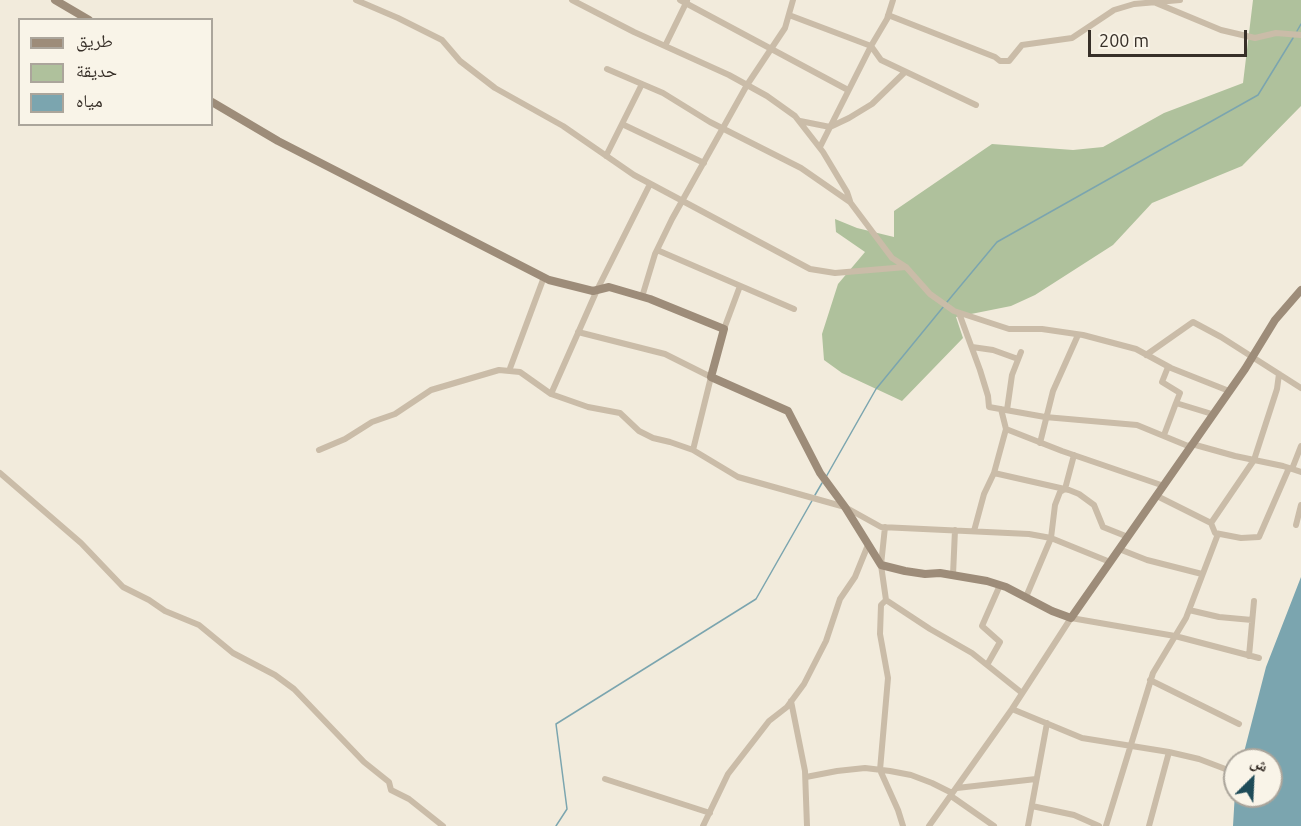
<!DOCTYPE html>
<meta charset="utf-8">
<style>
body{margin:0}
#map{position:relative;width:1301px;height:826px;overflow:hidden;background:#f2ebdc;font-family:Ubuntu,"Noto Naskh Arabic",sans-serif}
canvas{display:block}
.legend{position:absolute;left:18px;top:18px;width:195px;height:108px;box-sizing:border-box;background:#f9f4e8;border:2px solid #aba59b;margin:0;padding:8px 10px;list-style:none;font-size:18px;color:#372f28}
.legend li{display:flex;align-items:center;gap:12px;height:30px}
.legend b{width:30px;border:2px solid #aba59b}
.north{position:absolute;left:1223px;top:748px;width:60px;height:60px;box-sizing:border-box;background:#f9f4e8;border:2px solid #aba59b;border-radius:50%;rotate:24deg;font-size:16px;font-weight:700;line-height:24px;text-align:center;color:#372f28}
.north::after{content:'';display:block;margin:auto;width:21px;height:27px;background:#1e4b58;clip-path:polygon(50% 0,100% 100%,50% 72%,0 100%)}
.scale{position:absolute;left:1088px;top:30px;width:159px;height:27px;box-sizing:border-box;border:3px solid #372f28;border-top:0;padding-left:8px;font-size:18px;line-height:21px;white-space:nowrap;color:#372f28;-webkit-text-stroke:4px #f9f4e8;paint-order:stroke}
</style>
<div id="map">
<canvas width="1301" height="826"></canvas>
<ul class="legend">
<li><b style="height:8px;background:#9d8c79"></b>طريق</li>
<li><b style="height:16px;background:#afc19c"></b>حديقة</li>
<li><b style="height:16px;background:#7ba5af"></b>مياه</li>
</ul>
<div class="north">ش</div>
<div class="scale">200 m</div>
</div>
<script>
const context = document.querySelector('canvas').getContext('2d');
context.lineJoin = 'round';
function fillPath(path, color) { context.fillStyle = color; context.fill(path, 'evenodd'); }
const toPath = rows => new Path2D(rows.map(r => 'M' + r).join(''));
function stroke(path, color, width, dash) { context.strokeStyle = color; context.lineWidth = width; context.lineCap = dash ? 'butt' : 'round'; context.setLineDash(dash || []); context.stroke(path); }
fillPath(toPath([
 [1253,0,1301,0,1301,106,1242,166,1152,203,1113,245,1035,295,1011,306,956,317,963,338,902,401,842,373,824,360,822,334,838,284,865,252,836,232,835,219,857,228,894,237,894,211,992,144,1073,150,1103,147,1164,113,1243,83]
]), '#afc19c');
fillPath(toPath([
 [1301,577,1301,826,1233,826,1235,792,1235,796,1271,796,1271,760,1242,760,1266,667]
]), '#7ba5af');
stroke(toPath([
 [1297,31,1301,24],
 [947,302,997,242,1258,95,1293,38],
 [826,477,876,389,944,306],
 [815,495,822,483],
 [556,826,567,809,556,724,756,599,813,499]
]), '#7ba5af', 1.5);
stroke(toPath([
 [356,0,398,18,442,40,460,61,495,88,563,126,634,175,810,269,835,273,906,267],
 [572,0,634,32,729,75,767,96,795,116,823,152,847,192,850,201],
 [680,0,848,90],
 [1156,3,1221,30,1255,38,1276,33,1301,35],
 [789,15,871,46,881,60,976,105],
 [888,15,995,57,1000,61,1009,61,1022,45,1072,38,1114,10,1134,4,1180,0],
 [665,46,687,1],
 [607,69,663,93,710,122,801,168,850,202,892,258,906,267,930,294,954,311,1009,329,1042,329,1083,335,1136,349,1171,368,1229,391],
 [800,121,830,127,849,118,872,104,905,72],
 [622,124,704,163],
 [820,147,871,46,887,19,893,0],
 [606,156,642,84],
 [657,250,794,309],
 [642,297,655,254,672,219,747,85,785,28,793,0],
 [959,313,980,370,988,396,989,407,1045,417,1137,425,1188,446,1192,444,1235,456,1283,466,1301,472],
 [724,329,740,286],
 [578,332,665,354,711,377,693,450],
 [972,347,993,350,1018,359],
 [1146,355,1193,322,1221,337,1301,388],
 [1168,367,1162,382,1180,393,1176,403],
 [509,371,544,277],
 [551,394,597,290,650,184],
 [1007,410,1012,375,1021,352],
 [1006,429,1062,451,1164,486],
 [1164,435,1176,403,1212,414],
 [1040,443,1053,391,1078,335],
 [319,450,345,439,372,422,395,414,431,390,499,370,520,372,551,394,588,407,620,413,639,431,653,438,670,442,693,450,738,477,845,507,881,527,1029,534,1051,538,1110,562],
 [1292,469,1301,446],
 [0,473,81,543,123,587,149,600,165,611,199,625,233,653,275,675,294,689,364,762,389,782,391,790,409,799,443,826],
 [994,473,1069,490,1079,494,1094,505,1103,527,1128,537],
 [1157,496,1211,523,1215,533,1241,538,1259,537,1289,468],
 [1211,523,1254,460,1277,389,1279,374],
 [1296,525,1301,505],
 [885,527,881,565,886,600,930,629,972,653,1022,693],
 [974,531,984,494,994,473,1006,429,1001,409],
 [1119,549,1147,560,1202,574],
 [953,575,955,530],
 [1026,597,1051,538,1055,505,1060,492,1065,489,1074,455],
 [886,600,881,605,880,634,888,678,880,770,898,810,903,826],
 [1189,610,1219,617,1252,620],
 [1249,656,1254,601],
 [987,665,1000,642,982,626,1000,585],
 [1150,680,1239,724],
 [791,701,805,771,807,826],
 [1012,709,1082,738,1169,752,1199,759,1228,770],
 [806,777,837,771,865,768,890,771,911,775,932,783,952,793],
 [605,779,710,813],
 [957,788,1036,779],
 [951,796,994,826],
 [1032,806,1074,815,1099,826],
 [703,826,728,774,769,721,787,707,804,684,826,641,840,599,855,577,868,545],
 [929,826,1012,709,1071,618,1175,636,1259,658],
 [1028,826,1047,723],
 [1106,826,1153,673,1186,618,1218,534],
 [1149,826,1169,752]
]), '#cabca8', 6);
stroke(toPath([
 [55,0,89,20],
 [212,102,278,141,549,280,593,291,609,287,650,299,724,329,711,377,788,411,820,473,845,507,881,565,905,571,925,574,940,573,987,581,1006,587,1052,611,1071,618,1245,369,1275,320,1301,290]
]), '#9d8c79', 8);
</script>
